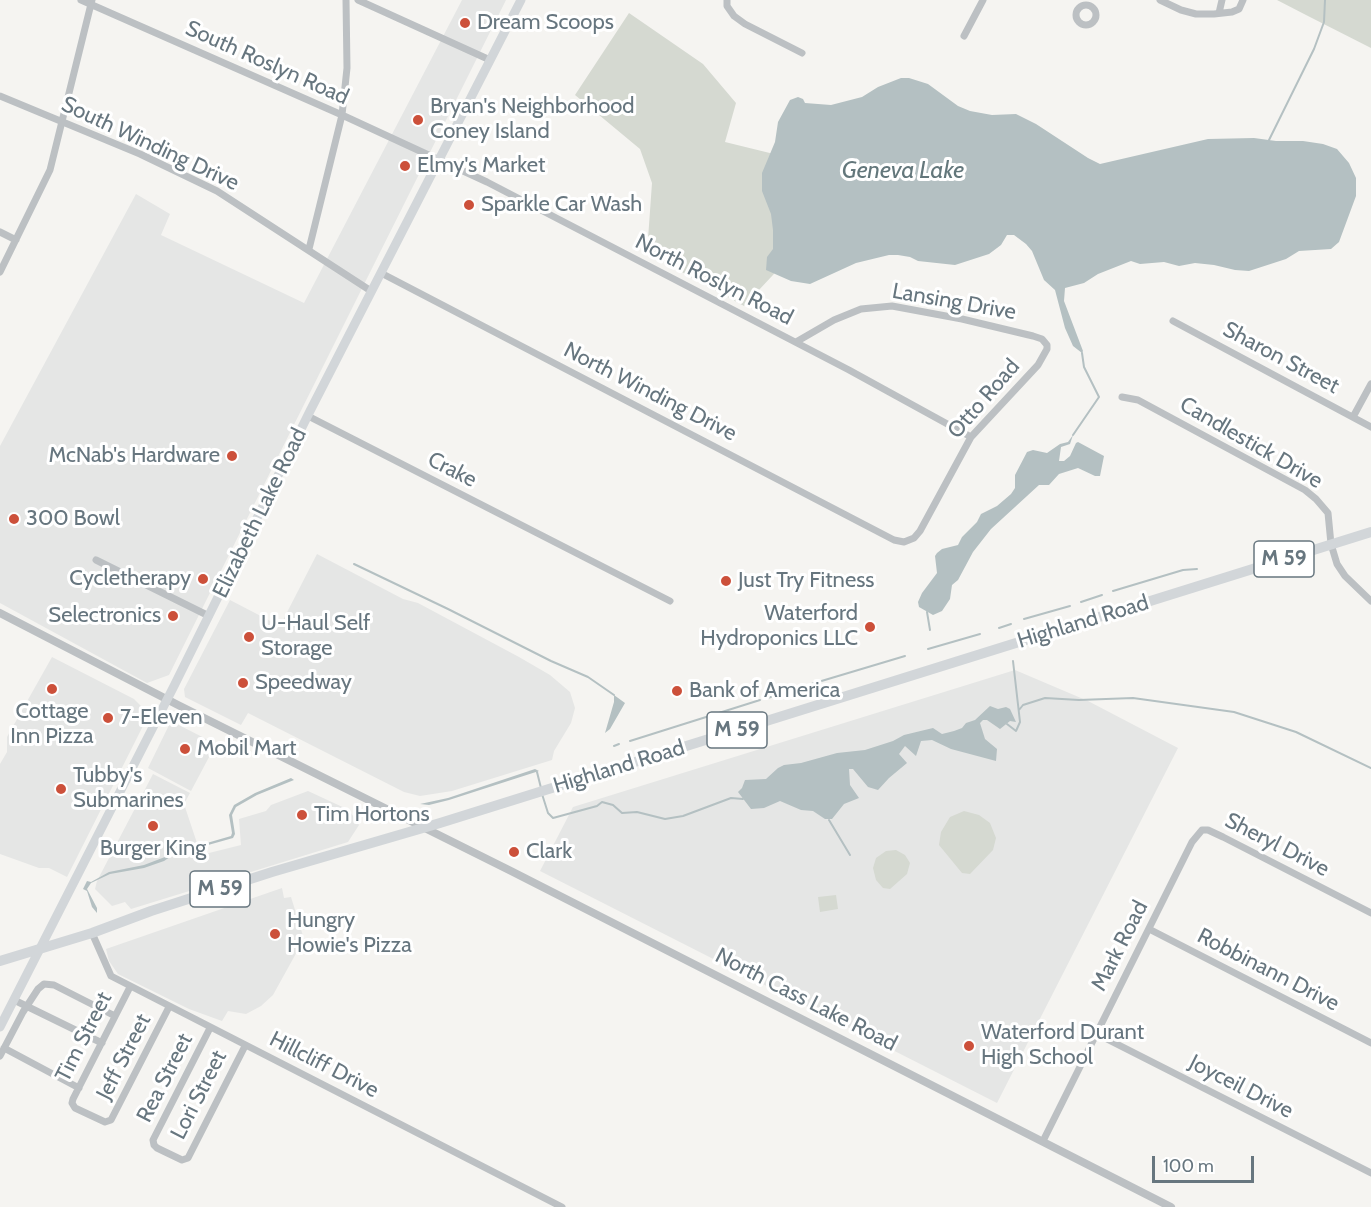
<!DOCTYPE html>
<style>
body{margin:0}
#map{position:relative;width:1371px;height:1207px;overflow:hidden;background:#f5f4f1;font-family:Cabin,sans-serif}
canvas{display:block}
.scale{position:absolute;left:1152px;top:1156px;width:102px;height:27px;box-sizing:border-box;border:3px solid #67767f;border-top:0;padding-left:8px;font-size:18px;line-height:21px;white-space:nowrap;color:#67767f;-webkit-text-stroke:4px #fff;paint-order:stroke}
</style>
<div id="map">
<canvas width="1371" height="1207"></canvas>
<div class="scale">100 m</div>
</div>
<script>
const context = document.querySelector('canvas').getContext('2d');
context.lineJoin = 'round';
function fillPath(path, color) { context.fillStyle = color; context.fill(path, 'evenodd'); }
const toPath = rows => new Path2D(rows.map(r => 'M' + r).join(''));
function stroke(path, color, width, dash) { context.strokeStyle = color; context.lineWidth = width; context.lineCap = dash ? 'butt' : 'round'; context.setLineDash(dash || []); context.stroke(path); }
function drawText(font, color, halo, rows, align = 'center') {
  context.font = font + ' Cabin,sans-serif'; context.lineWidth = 6; context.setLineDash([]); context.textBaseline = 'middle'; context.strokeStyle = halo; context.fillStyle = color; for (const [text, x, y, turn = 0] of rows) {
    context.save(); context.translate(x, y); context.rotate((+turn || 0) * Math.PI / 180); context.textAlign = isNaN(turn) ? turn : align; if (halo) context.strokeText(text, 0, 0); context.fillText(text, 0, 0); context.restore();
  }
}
fillPath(toPath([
 [462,0,506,0,169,675,147,683,0,603,0,446,136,194,170,214,161,235,304,303],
 [317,554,403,599,418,603,519,657,550,675,570,692,575,708,571,723,554,751,552,760,452,791,420,796,404,792,248,713,241,725,185,697,184,689,230,600,280,626],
 [52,657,134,699,149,714,67,877,49,868,39,868,0,854,0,764,7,752,7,737],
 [1015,670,1088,701,1178,748,997,1103,540,871,573,807],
 [171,721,216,744,191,791,148,768],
 [153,774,190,793,184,804,201,855,241,845,239,819,266,811,271,805,308,791,349,810,359,825,348,842,131,909,125,902,112,906,95,889,97,881],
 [282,888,284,898,291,897,304,939,273,995,261,1006,246,1014,228,1011,222,1021,189,1009,118,974,109,961,106,949]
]), '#e5e6e5');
fillPath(toPath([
 [1277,0,1371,0,1371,48,1306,15],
 [629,13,703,64,736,103,725,142,782,156,800,246,744,306,647,253,652,183,640,149,575,95],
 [964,811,979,815,990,823,996,838,993,850,970,874,962,873,939,845,941,832,950,817],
 [896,850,905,855,910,863,907,874,890,889,883,888,876,880,873,868,876,858,886,851],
 [836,895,838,909,820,912,818,897]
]), '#d5d9d1');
fillPath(toPath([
 [901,78,909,78,928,84,958,106,970,111,992,115,1016,114,1036,124,1088,158,1100,164,1208,139,1254,138,1276,141,1303,141,1323,144,1337,149,1349,163,1356,178,1356,196,1339,242,1331,249,1299,251,1286,259,1249,271,1235,270,1214,265,1195,263,1179,266,1164,262,1140,264,1131,261,1098,274,1084,283,1065,288,1064,301,1083,351,1082,353,1073,346,1065,328,1055,290,1044,280,1032,251,1026,244,1014,235,1007,235,1001,245,989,254,955,265,918,261,910,257,898,255,889,255,856,263,810,284,791,281,766,270,767,257,773,249,773,230,771,214,762,191,762,173,775,142,778,122,790,100,798,97,803,99,805,103,831,105,862,97,878,87],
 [1073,435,1070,444,1061,447,1059,461,1064,461,1070,456,1076,443,1078,442,1104,456,1100,476,1095,476,1078,468,1059,474,1049,485,1039,485,991,529,973,552,958,580,952,585,950,599,942,611,933,615,919,607,918,602,922,593,937,573,935,556,937,553,942,549,958,545,962,537,977,522,981,514,997,506,1011,494,1015,488,1015,475,1027,452,1033,450,1047,453,1060,444,1068,442],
 [614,695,625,703,610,729,605,733,614,702],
 [990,706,998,709,1006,707,1010,709,1016,722,1010,721,1000,729,987,720,983,720,980,723,985,739,997,749,996,761,951,749,932,740,921,741,916,756,905,746,899,754,907,763,889,778,878,790,868,787,853,769,849,769,850,785,859,798,844,804,832,819,825,819,813,811,801,810,780,801,764,808,751,809,738,792,742,788,745,780,766,779,778,768,784,765,801,763,837,753,865,750,893,741,904,735,933,728,942,734,954,731,962,728,966,723,975,720],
 [535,769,539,771,449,800,429,805,420,804,448,798],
 [291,778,294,780,257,795,236,807,232,815,235,834,233,838,201,847,200,845,231,836,232,833,229,815,234,805,255,793],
 [178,852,179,854,173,855,164,861,144,868,110,874,91,883,87,889,97,908,97,913,92,907,87,891,83,889,87,881,91,882,109,872,144,865]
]), '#b4c0c2');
stroke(toPath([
 [1269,140,1314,49,1324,22,1325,0],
 [1073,435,1099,397,1084,367,1082,353],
 [354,564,448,609,551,661,588,677,614,695],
 [1113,591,1183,570,1197,569],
 [1081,602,1102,595],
 [927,612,930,630],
 [1024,619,1070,606],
 [999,628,1011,624],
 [928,649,980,634],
 [778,694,905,656],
 [767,698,771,697],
 [1019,710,1023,705,1045,698,1079,700,1133,698,1234,712,1296,732,1371,768],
 [1007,724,1016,731,1020,722,1013,661],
 [630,741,760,700],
 [614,746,619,744],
 [537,772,541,788],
 [542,794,548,813,553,818,597,806,602,802,613,805,622,813,637,812,665,819,683,816,731,798,743,799],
 [829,820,850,855]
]), '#b4c0c2', 2);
stroke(toPath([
 [81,0,342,115,487,182,849,370,971,437],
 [358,0,490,60],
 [727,0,727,6,734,16,745,24,802,53],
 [1160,0,1181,10,1196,14,1214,14,1232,12,1239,9,1243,0],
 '1076 15a10 10 0 1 1 20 0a10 10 0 1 1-20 0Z',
 [1219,13,1222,0],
 [964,36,983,0],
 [0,96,140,154,217,191,371,291],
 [0,232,16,240],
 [309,249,342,115,347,68,346,0],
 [0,272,50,170,92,0],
 [381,273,894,540,904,542,914,538,920,531,971,437,1038,365,1047,349,1047,345,1042,339,1033,336,962,319,892,306,861,309,834,320,796,342],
 [1173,321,1371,427],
 [1122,397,1138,400,1305,490,1316,499,1328,513,1331,544,1337,564,1345,576,1371,601],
 [308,416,670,601],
 [1353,417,1371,384],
 [96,560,209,616],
 [1149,929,1371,1043],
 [92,933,111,976,562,1207],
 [130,987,73,1099,72,1103,75,1108,105,1122,111,1120,169,1007],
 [14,1000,102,1043],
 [210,1028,153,1140,154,1145,157,1148,182,1160,188,1158,245,1046],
 [1095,1033,1371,1173],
 [4,1048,79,1088],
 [0,1056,23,1012,38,989,44,984,54,985,115,1016],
 [1043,1141,1192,842,1202,830,1208,830,1223,837,1371,913]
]), '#bcc0c3', 7);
stroke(toPath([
 [0,613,178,705,511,871,1171,1207]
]), '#bcc0c3', 8);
stroke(toPath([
 [0,1027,174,686,310,411,521,0]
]), '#d2d6d9', 9);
stroke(toPath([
 [0,961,92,933,151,911,272,872,440,823,1371,532]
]), '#d2d6d9', 10);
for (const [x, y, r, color] of [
 [465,23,6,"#cc503a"],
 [418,120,6,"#cc503a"],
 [405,166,6,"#cc503a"],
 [469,205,6,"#cc503a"],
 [232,456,6,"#cc503a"],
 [14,519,6,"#cc503a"],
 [203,579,6,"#cc503a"],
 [726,581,6,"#cc503a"],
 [173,616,6,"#cc503a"],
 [870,627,6,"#cc503a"],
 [249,637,6,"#cc503a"],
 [243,683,6,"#cc503a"],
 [52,689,6,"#cc503a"],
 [677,691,6,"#cc503a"],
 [108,718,6,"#cc503a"],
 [185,749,6,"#cc503a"],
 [61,789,6,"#cc503a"],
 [302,815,6,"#cc503a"],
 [153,826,6,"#cc503a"],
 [514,852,6,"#cc503a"],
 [275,934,6,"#cc503a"],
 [969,1046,6,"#cc503a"]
]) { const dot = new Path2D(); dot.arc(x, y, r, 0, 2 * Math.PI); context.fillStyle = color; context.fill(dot); stroke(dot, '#fff', 2); }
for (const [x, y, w] of [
 [1284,559,60],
 [737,730,60],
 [220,889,60]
]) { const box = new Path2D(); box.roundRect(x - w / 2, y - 18, w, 36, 4.5); context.fillStyle = '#fff'; context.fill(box); stroke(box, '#67767f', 1.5); }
drawText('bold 21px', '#67767f', null, [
 ["M 59",1284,559],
 ["M 59",737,730],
 ["M 59",220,889]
]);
drawText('22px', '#67767f', '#fff', [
 ["Dream Scoops",477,23],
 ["Bryan's Neighborhood",430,107],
 ["Coney Island",430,132],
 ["Elmy's Market",417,166],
 ["Sparkle Car Wash",481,205],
 ["McNab's Hardware",220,456,"right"],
 ["300 Bowl",26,519],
 ["Cycletherapy",191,579,"right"],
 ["Just Try Fitness",738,581],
 ["Waterford",858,614,"right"],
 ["Hydroponics LLC",858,639,"right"],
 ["Selectronics",161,616,"right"],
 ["U-Haul Self",261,624],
 ["Storage",261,649],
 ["Speedway",255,683],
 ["Bank of America",689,691],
 ["Cottage",52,712,"center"],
 ["Inn Pizza",52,737,"center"],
 ["7-Eleven",120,718],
 ["Mobil Mart",197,749],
 ["Tubby's",73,776],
 ["Submarines",73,801],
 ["Tim Hortons",314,815],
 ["Burger King",153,849,"center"],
 ["Clark",526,852],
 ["Hungry",287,921],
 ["Howie's Pizza",287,946],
 ["Waterford Durant",981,1033],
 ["High School",981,1058]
], 'left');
drawText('22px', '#67767f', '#fff', [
 ["South Roslyn Road",267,63,24],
 ["South Winding Drive",150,144,25],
 ["North Roslyn Road",714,280,27],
 ["Lansing Drive",954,302,10],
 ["Sharon Street",1281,358,28],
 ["North Winding Drive",650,392,27],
 ["Otto Road",984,399,-49],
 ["Candlestick Drive",1251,443,30],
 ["Crake",452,470,27],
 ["Elizabeth Lake Road",260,513,-64],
 ["Highland Road",1083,622,-17],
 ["Highland Road",619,767,-17],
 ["Sheryl Drive",1277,845,27],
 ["Mark Road",1120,946,-63],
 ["Robbinann Drive",1268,970,27],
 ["North Cass Lake Road",806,1000,27],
 ["Tim Street",84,1037,-63],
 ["Jeff Street",124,1057,-63],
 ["Hillcliff Drive",324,1065,27],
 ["Rea Street",165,1078,-63],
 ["Joyceil Drive",1241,1087,27],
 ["Lori Street",199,1095,-63]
]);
drawText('italic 24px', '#63777b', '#fff', [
 ["Geneva Lake",903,171]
]);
</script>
